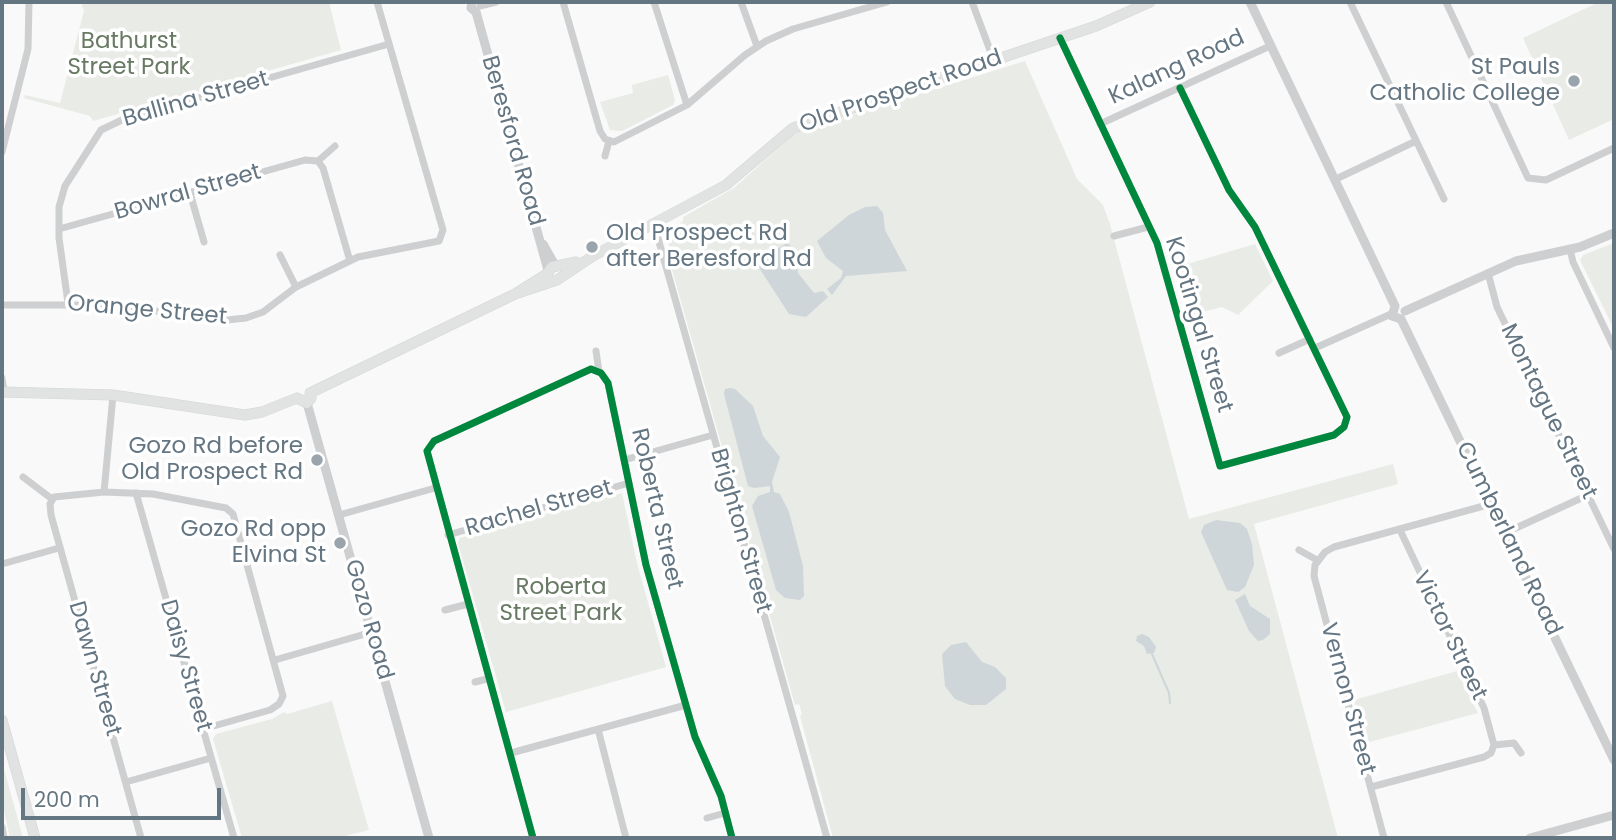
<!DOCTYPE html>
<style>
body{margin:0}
#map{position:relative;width:1616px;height:840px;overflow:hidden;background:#f9f9f9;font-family:Poppins,sans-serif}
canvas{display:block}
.frame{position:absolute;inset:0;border:4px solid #657683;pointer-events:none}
.scale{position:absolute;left:21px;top:788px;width:200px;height:32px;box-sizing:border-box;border:4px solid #657683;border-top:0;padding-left:9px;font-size:21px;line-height:24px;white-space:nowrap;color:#657683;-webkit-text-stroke:5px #fff;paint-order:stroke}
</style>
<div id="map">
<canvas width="1616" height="840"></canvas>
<div class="frame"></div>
<div class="scale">200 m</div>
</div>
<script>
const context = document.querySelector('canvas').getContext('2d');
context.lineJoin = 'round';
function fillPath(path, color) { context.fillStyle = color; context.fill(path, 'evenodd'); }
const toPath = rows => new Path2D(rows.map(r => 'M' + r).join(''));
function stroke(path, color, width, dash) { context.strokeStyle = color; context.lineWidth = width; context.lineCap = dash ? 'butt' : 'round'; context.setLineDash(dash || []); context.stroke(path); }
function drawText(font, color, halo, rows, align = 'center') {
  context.font = font + ' Poppins,sans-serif'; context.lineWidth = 7; context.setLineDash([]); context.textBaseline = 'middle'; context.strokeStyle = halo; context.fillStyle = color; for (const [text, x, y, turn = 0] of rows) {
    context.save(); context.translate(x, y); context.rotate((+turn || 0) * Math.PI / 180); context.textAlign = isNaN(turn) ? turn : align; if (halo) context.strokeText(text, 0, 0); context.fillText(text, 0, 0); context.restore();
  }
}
fillPath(toPath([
 [81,2,329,2,341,50,93,121,90,116,24,98,25,95,60,103,84,11],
 [1599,2,1614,2,1614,119,1569,140,1523,38],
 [1025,61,1077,179,1103,205,1110,224,1189,519,1393,464,1398,484,1254,524,1338,838,833,838,800,716,802,714,799,704,795,705,667,252,670,250,666,233,683,221,683,217,734,188,796,132],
 [668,75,675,100,673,105,622,131,610,130,600,102,633,93,632,85],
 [1614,243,1614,329,1580,260,1583,255],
 [1255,244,1273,281,1238,315,1222,307,1187,316,1174,268],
 [622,493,637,563,666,667,506,712,458,543,460,538],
 [1457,671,1478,713,1366,743,1354,700],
 [332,701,369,830,337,838,242,838,213,739,216,734,272,719,284,712,287,714],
 [2,762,23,838,10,838,2,802]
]), '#e8ebe6');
fillPath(toPath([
 [877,206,883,213,885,230,907,271,846,276,832,295,827,289,841,278,843,271,826,258,817,241,849,215,865,207],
 [787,243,796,250,798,273,814,293,823,291,828,297,806,317,789,314,758,266,761,255,769,254],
 [730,388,735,389,753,406,763,436,780,457,772,482,774,492,780,494,789,512,803,566,804,596,800,600,785,598,776,590,752,506,758,496,770,492,770,486,754,488,748,486,724,394,725,389],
 [1216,520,1240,523,1247,529,1252,544,1254,565,1245,587,1238,592,1227,590,1201,532,1204,525],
 [1245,594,1250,606,1270,619,1270,634,1263,640,1258,641,1249,631,1235,600],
 [1142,634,1149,637,1156,647,1154,653,1147,654,1144,646,1136,641,1137,636],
 [966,642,982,662,995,667,1006,678,1006,689,986,705,970,705,955,699,945,686,942,654,951,645]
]), '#ced6d9');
stroke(toPath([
 [1152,654,1169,693,1170,703]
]), '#ced6d9', 2);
const secondary = toPath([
 [547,274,552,267,576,262],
 [515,294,557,280,593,256,726,185,793,128,1096,26,1150,2],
 [2,392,113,395,245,415,262,412,297,398],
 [310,393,515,294,547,274],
 [297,398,307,403,311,398,310,393],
 [2,720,35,838]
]);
stroke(secondary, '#d5d6d7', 11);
stroke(toPath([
 [563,2,600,131,605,139,614,142,687,105,745,55,766,41,793,29,887,2],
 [654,2,687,105],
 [741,2,757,46],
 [972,2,994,61],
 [1350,2,1444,199],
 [1446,2,1528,178,1546,180,1614,148],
 [480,6,496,2],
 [1060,38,1157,243,1220,466,1334,435,1344,427,1347,417,1255,227,1229,190,1180,88],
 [1100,124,1270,46],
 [2,152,28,49,29,2],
 [605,156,609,141],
 [318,161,335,146],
 [1334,180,1416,141],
 [190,193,204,242],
 [654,224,827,838],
 [59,229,305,160,318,161,323,168,350,261],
 [1114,236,1148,227],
 [1570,249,1573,262,1614,348],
 [280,255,296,287],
 [1488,273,1497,307,1614,549],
 [68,303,59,238,59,207,65,186,101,130,124,119,389,44],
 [2,305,107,305,227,320,246,318,263,312,296,287,358,257,439,241,443,230,377,2],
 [1315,348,1391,314],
 [596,351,599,372],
 [1279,353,1310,339],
 [2,378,4,392],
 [624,460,713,435],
 [23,477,52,499],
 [104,492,113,395],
 [136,493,234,838],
 [339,515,435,488],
 [1505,533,1588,495],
 [448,535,629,483],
 [1299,550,1317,560],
 [2,564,59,548],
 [445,610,468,604],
 [275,660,372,632],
 [475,682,487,679],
 [598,729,626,838],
 [1494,745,1514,743,1521,753],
 [511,753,686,705],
 [126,782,211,758],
 [1371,787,1484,757,1491,753,1494,745,1484,708,1400,530],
 [707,818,725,813],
 [2,827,4,838],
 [141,838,51,515,50,504,54,497,104,492,153,494,226,508,233,514,283,696,279,704,270,710,203,729],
 [533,838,427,451,434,441,591,369,601,373,608,383,646,565,695,737,721,796,732,838],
 [1384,838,1314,576,1315,565,1325,552,1334,547,1491,504]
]), '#cecfd0', 7);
stroke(toPath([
 [472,2,471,8,476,12,548,270],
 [1250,2,1395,306],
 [543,244,556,267],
 [1395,306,1392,316,1401,319],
 [1405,311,1516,261,1580,247,1614,233],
 [1401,319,1614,760],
 [307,403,429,838],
 [1530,838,1614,815]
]), '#cecfd0', 9);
stroke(secondary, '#e1e2e2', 10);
stroke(toPath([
 [1060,38,1157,243,1220,466,1334,435,1344,427,1347,417,1255,227,1229,190,1180,88],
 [533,838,427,451,434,441,591,369,601,373,608,383,646,565,695,737,721,796,732,838]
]), '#00873e', 7);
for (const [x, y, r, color] of [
 [1574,81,7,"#99a4ac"],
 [592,247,7,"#99a4ac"],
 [317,460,7,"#99a4ac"],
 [340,543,7,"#99a4ac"]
]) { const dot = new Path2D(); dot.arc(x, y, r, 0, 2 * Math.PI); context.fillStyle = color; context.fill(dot); stroke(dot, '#fff', 2.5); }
drawText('23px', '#687a64', '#fff', [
 ["Bathurst",129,42],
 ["Street Park",129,68],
 ["Roberta",561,588],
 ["Street Park",561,614]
]);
drawText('23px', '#657683', '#fff', [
 ["Kalang Road",1177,68,-25],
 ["Old Prospect Road",901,92,-19],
 ["Ballina Street",196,100,-16],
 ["Beresford Road",512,141,74],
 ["Bowral Street",188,193,-16],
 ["Orange Street",147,311,5],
 ["Kootingal Street",1198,325,73],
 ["Montague Street",1548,412,64],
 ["Rachel Street",539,509,-16],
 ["Roberta Street",656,509,77],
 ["Brighton Street",740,531,74],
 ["Cumberland Road",1508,539,64],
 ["Gozo Road",368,620,74],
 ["Victor Street",1449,636,64],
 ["Daisy Street",185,666,74],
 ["Dawn Street",94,669,74],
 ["Vernon Street",1347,699,75]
]);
drawText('23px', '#657683', '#fff', [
 ["St Pauls",1560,68],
 ["Catholic College",1560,94],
 ["Old Prospect Rd",606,234,"left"],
 ["after Beresford Rd",606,260,"left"],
 ["Gozo Rd before",303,447],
 ["Old Prospect Rd",303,473],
 ["Gozo Rd opp",326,530],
 ["Elvina St",326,556]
], 'right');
</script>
